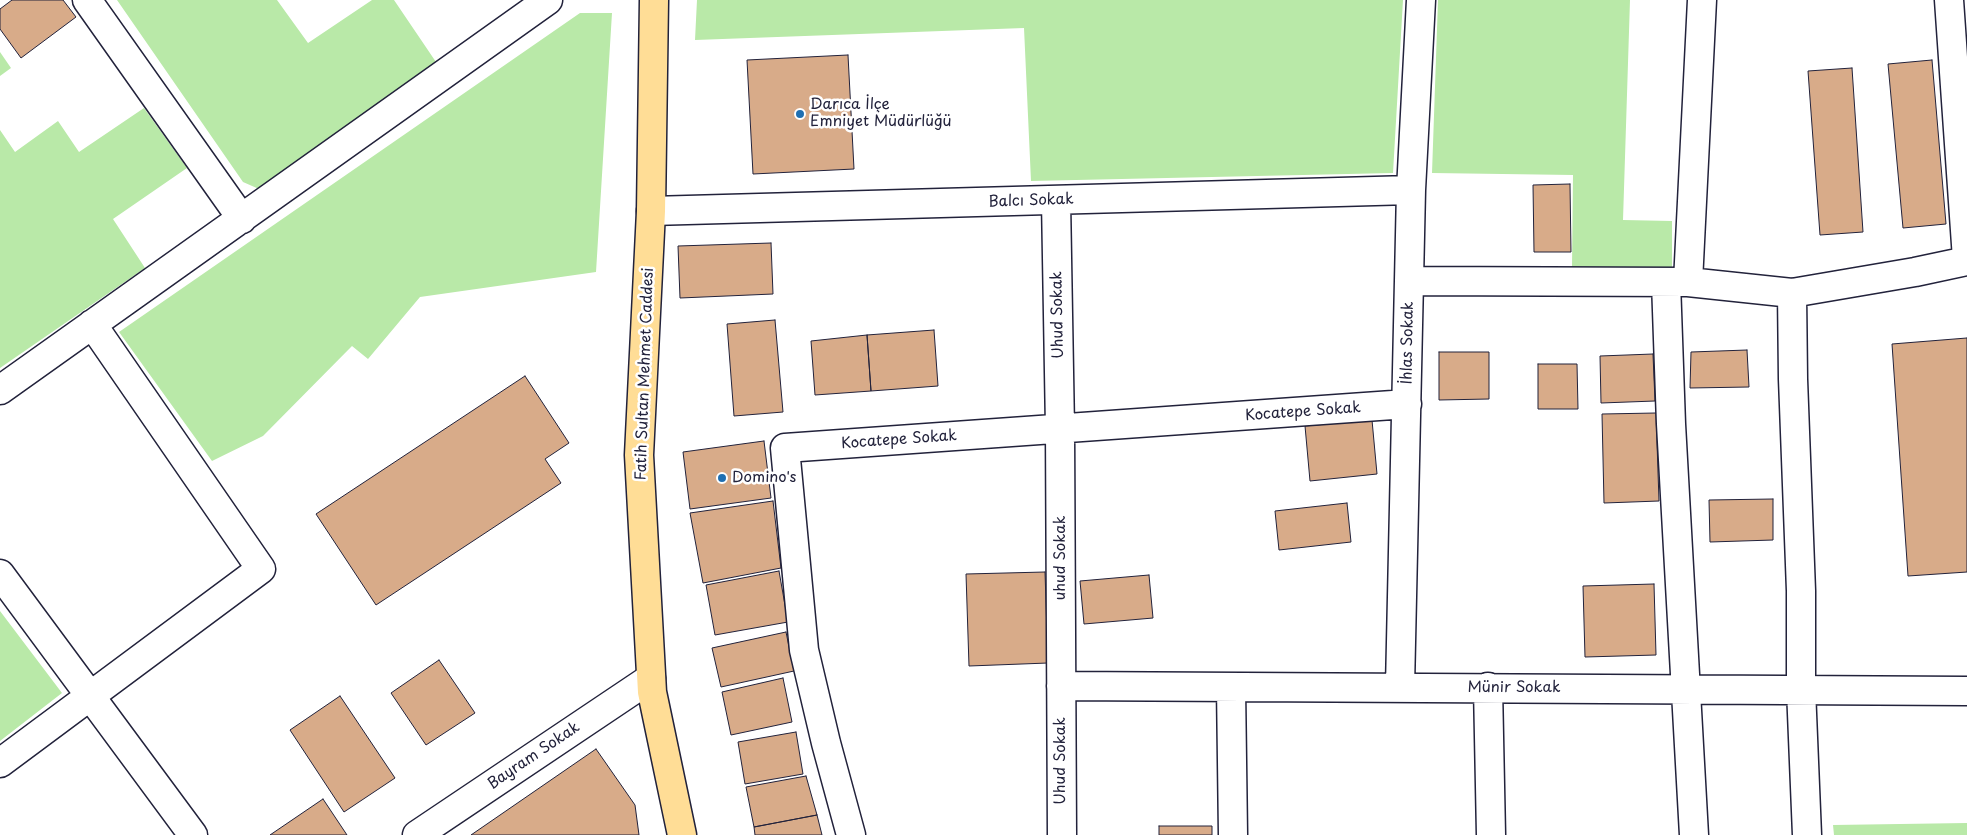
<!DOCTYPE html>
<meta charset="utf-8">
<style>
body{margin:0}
canvas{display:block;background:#fff}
</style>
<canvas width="1967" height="835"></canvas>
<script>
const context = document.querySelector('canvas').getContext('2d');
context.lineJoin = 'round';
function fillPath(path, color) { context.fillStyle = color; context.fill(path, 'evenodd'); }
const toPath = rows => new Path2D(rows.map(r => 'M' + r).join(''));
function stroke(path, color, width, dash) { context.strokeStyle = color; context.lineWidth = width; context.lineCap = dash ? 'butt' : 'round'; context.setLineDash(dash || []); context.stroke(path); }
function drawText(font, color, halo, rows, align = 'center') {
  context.font = font + ' "Playpen Sans",sans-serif'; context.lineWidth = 5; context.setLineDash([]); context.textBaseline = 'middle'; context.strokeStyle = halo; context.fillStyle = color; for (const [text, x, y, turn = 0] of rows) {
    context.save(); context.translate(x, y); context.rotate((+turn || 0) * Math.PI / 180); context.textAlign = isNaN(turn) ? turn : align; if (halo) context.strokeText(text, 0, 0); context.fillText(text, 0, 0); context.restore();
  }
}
fillPath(toPath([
 [117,0,277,0,308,43,372,0,394,0,436,62,259,189,243,182],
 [697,0,1403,0,1393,173,1031,181,1024,28,695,40],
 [1438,0,1630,0,1623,220,1672,221,1672,269,1572,267,1573,175,1432,173],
 [580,13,612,13,596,272,420,297,368,359,352,346,263,436,212,461,119,332],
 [0,52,11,68,0,76],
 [144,108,187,168,113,219,145,268,0,368,0,130,15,152,58,121,79,152],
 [0,611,62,693,0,741],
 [1967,823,1967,835,1834,835,1833,825]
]), '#b9e9a8');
const building = toPath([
 [12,0,63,0,76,17,21,58,0,29,0,9,12,0],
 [848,55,854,169,753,174,747,60,848,55],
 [1932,60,1946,224,1903,228,1888,64,1932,60],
 [1852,68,1863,232,1820,235,1808,71,1852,68],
 [1570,184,1571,252,1534,252,1533,185,1570,184],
 [771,243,773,294,680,298,678,246,771,243],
 [775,320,783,412,734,416,727,324,775,320],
 [934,330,938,386,871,391,867,335,934,330],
 [867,335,871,391,815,395,811,341,867,335],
 [1967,338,1967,572,1908,576,1892,344,1967,338],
 [1747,350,1749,387,1690,388,1691,352,1747,350],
 [1439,352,1489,352,1489,399,1439,400,1439,352],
 [1653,354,1655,401,1601,403,1600,356,1653,354],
 [1538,364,1577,364,1578,409,1538,409,1538,364],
 [525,376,569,443,545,459,561,483,376,605,316,514,525,376],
 [1656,413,1659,501,1604,503,1602,414,1656,413],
 [1372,420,1377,474,1310,481,1305,426,1372,420],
 [764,441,771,498,690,509,683,452,764,441],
 [1773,499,1773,540,1710,542,1709,500,1773,499],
 [773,501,781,568,703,583,690,513,773,501],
 [1347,503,1351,542,1279,550,1275,511,1347,503],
 [779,571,788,622,715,635,706,585,779,571],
 [1045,572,1048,663,969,666,966,574,1045,572],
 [1149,575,1153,618,1084,624,1080,581,1149,575],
 [1654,584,1656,655,1585,657,1583,586,1654,584],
 [786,632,794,671,721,687,712,648,786,632],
 [439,660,475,713,426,745,391,693,439,660],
 [783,678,792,722,731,735,722,692,783,678],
 [340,696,395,778,344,812,290,730,340,696],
 [796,732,803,774,745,784,738,742,796,732],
 [596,749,635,805,639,835,471,835,596,749],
 [806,776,817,815,754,827,746,787,806,776],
 [323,799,347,835,270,835,323,799],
 [817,815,822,835,755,835,754,827,817,815],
 [1159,826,1212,826,1212,835,1159,835,1159,826]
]);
fillPath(building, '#d8ab89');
stroke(building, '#22223b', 1);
const minor = toPath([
 [87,0,242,219],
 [1949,0,1967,259],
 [1056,200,1060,429,1062,835],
 [651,211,1411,190],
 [1409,281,1688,282,1792,293,1915,272,1967,261],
 [1666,282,1671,424,1694,835],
 [1688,282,1702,0],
 [1792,293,1793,379,1801,591,1801,689,1807,835],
 [0,390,548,0],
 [0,574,193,835],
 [1061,686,1967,691],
 [1231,687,1233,835],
 [1400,687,1411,190,1421,0],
 [1488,687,1491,835],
 [0,763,261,569,92,324],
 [417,835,651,678],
 [851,835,826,743,804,650,785,448,1407,404]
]);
const major = toPath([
 [654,0,651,211,639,455,652,692,682,835]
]);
stroke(minor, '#22223b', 31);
stroke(major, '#22223b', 31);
stroke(minor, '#fff', 28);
stroke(major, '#ffdd96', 28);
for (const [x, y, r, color] of [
 [800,114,5,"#1f6fb2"],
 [722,478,5,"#1f6fb2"]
]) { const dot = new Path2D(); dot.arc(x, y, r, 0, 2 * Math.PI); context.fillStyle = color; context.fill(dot); stroke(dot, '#fff', 2); }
drawText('15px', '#22223b', '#fff', [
 ["Darıca İlçe",810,105],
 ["Emniyet Müdürlüğü",810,122],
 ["Domino's",732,478]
], 'left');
drawText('15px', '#22223b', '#fff', [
 ["Balcı Sokak",1031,201,-2],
 ["Uhud Sokak",1058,315,-91],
 ["İhlas Sokak",1408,343,-89],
 ["Fatih Sultan Mehmet Caddesi",645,374,-88],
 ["Kocatepe Sokak",1303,412,-4],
 ["Kocatepe Sokak",899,440,-4],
 ["uhud Sokak",1061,558,-90],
 ["Münir Sokak",1514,688],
 ["Bayram Sokak",534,756,-34],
 ["Uhud Sokak",1061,761,-90]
]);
</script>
